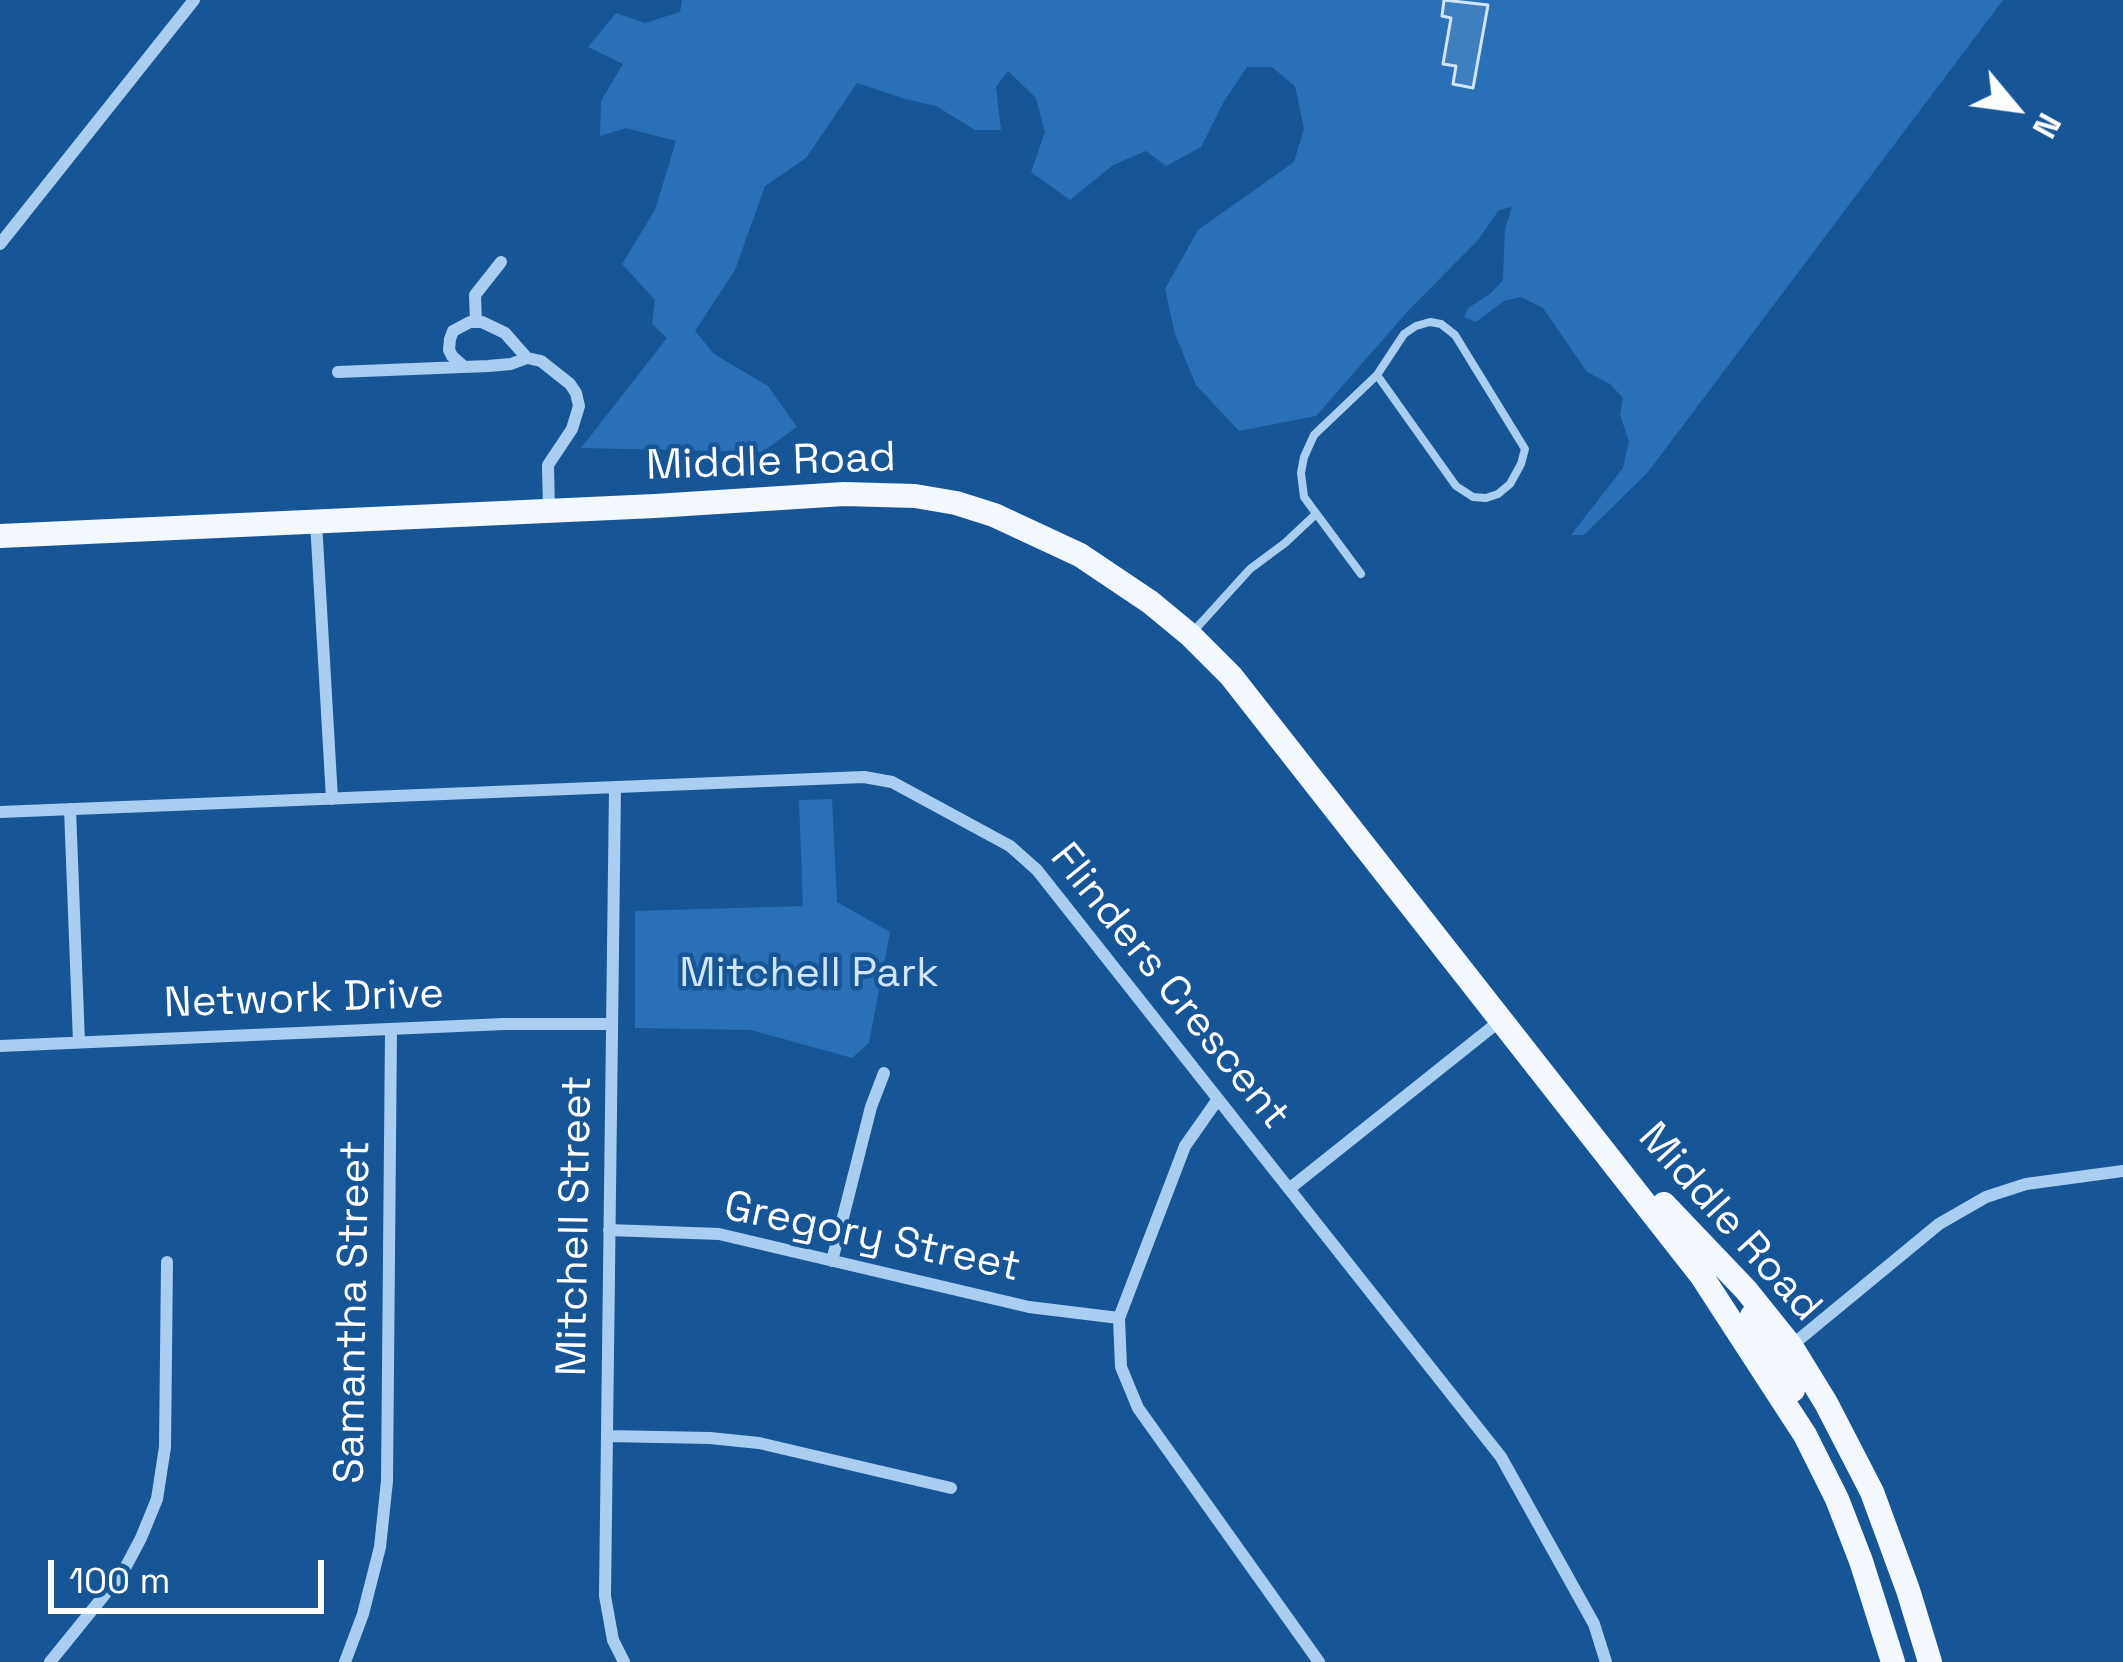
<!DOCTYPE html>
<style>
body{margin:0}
#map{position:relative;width:2123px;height:1662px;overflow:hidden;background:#165697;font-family:"Space Grotesk",sans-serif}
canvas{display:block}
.north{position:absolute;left:1955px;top:48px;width:120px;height:120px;-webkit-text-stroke:9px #165697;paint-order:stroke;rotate:119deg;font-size:33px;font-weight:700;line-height:48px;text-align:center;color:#fff}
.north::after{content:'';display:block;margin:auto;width:42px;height:54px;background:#fff;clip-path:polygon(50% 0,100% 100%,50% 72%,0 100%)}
.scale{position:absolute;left:48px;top:1560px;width:276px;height:54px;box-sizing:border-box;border:6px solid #fff;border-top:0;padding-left:15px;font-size:36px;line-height:42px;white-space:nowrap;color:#fff;-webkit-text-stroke:9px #165697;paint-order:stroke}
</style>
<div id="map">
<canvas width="2123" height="1662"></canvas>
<div class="north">N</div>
<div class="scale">100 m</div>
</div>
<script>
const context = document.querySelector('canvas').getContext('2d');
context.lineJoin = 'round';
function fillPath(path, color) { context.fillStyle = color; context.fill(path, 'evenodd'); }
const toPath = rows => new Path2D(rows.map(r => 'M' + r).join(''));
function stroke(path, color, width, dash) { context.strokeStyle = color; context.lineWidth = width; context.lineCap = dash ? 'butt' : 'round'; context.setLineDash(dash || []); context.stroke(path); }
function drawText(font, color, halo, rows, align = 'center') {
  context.font = font + ' "Space Grotesk",sans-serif'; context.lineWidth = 9; context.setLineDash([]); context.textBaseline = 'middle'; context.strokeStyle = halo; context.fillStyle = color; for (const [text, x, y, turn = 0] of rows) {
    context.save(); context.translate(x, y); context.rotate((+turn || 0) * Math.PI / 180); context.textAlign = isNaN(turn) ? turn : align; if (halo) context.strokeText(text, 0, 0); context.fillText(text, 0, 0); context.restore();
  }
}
fillPath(toPath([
 [682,0,2003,0,1648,472,1584,535,1571,535,1623,468,1629,441,1620,415,1623,398,1610,384,1587,372,1543,308,1521,297,1504,301,1476,322,1464,317,1468,308,1490,294,1503,280,1505,229,1512,207,1499,210,1478,240,1408,311,1316,416,1239,431,1196,385,1175,334,1165,289,1198,230,1294,162,1304,129,1295,86,1272,67,1247,67,1223,103,1201,147,1166,166,1146,151,1113,165,1070,200,1031,172,1045,132,1036,98,1008,71,996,87,1001,130,975,130,936,106,905,99,857,83,806,158,765,186,735,270,695,331,714,354,768,386,797,427,762,452,581,448,667,338,652,324,655,300,622,264,655,210,676,141,626,128,600,136,601,101,623,64,588,47,616,13,645,23,680,12],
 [832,799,837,902,890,932,869,1043,852,1058,751,1030,635,1028,635,911,803,906,799,800]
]), '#2970b6');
const building = toPath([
 [1444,0,1488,5,1473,88,1453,84,1456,66,1443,64,1451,18,1442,16,1444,0]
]);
fillPath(building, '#3e7fbf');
stroke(building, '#d0e6fc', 3);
stroke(toPath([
 [1361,574,1304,497,1301,473,1304,457,1314,435,1377,375,1404,334,1416,326,1430,322,1441,324,1455,335,1525,449,1521,464,1510,484,1498,494,1486,498,1473,497,1456,486,1377,375],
 [1191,634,1250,569,1285,543,1316,514]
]), '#a8cef2', 8);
stroke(toPath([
 [0,244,194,0],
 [476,322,475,295,501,262],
 [463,366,452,356,449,350,450,339,453,331,470,322,482,322,505,333,527,358],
 [338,372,488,366,511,364,527,358,541,361,570,384,576,393,579,406,572,429,548,465,549,511],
 [316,522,332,799],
 [615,787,605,1596,613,1640,624,1662],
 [70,809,79,1042],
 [0,812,864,777,892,782,1010,846,1037,870,1501,1457,1594,1624,1606,1662],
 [0,1046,504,1024,612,1024],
 [1218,1099,1185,1146,1119,1318,1121,1367,1138,1408,1319,1662],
 [1289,1189,1501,1020],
 [609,1230,719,1234,1029,1307,1119,1318],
 [832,1261,871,1107,884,1073],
 [1791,1346,1939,1224,1986,1197,2026,1184,2123,1171],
 [607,1436,710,1438,759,1443,951,1488],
 [50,1662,123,1572,141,1538,157,1499,165,1447,167,1262],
 [345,1662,363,1614,380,1547,387,1481,391,1029]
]), '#a8cef2', 12);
stroke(toPath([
 [0,536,655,506,844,494,915,496,956,503,994,515,1080,555,1150,602,1190,635,1231,676,1701,1275,1805,1435,1837,1499,1861,1561,1893,1662],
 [1664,1204,1746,1290,1791,1346,1826,1403,1872,1492,1908,1590,1930,1662],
 [1752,1316,1793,1390]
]), '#f3f8ff', 24);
drawText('42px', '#fff', '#165697', [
 ["Middle Road",771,463,-2],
 ["Flinders Crescent",1169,987,51],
 ["Network Drive",304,1000,-2],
 ["Middle Road",1729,1223,48],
 ["Mitchell Street",576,1226,-89],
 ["Gregory Street",872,1238,12],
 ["Samantha Street",354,1312,-89]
]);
drawText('42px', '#d0e6fc', '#165697', [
 ["Mitchell Park",809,975]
]);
</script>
